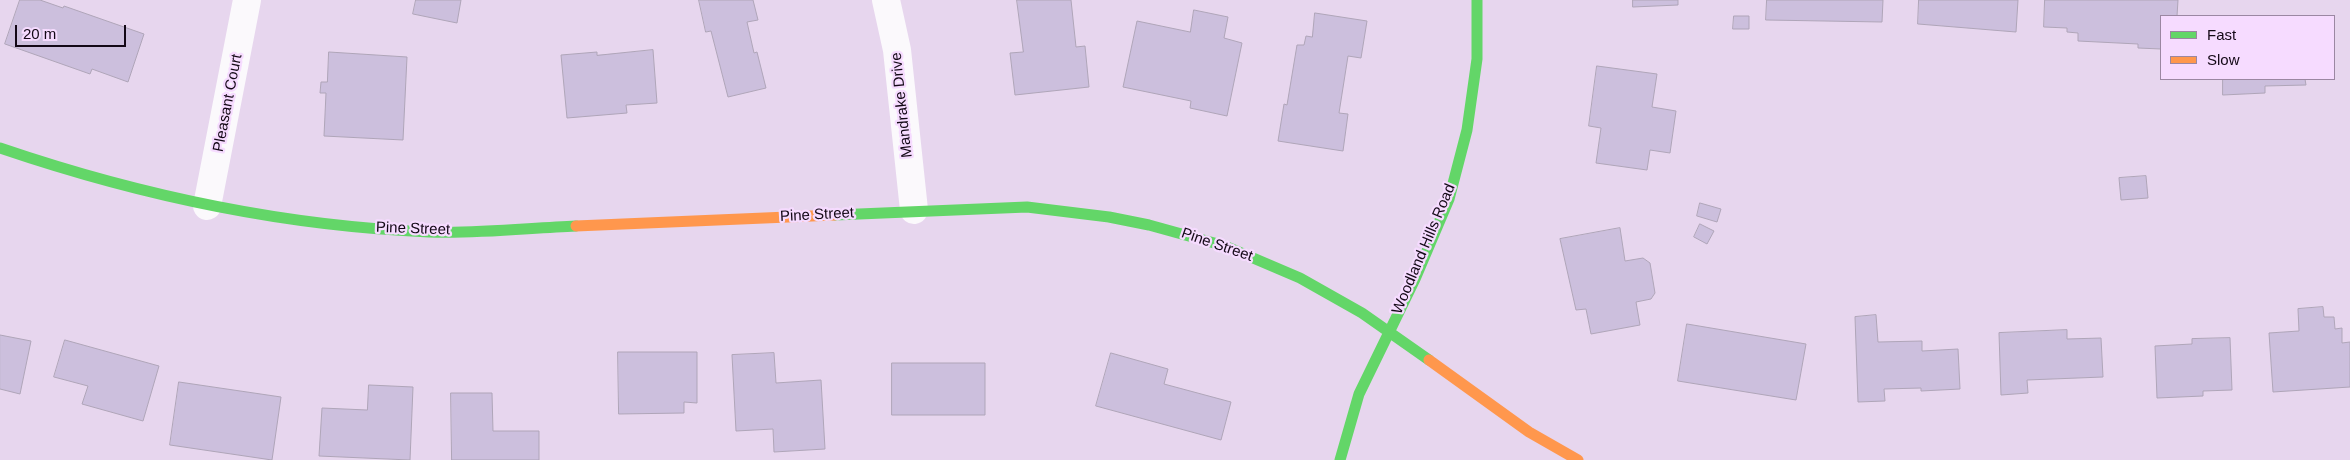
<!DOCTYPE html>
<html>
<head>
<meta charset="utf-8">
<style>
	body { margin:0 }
	#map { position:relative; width:2350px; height:460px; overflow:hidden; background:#e7d6ee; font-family:Arial,sans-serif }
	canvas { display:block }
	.legend { position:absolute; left:2160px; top:15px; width:175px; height:65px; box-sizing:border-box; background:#f6dbff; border:1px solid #9b87a2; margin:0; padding:6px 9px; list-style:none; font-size:15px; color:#130816 }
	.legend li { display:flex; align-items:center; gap:10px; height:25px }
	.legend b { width:25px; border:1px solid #9b87a2 }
	.scale { position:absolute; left:15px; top:25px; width:111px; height:22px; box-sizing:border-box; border:2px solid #130816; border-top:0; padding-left:6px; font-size:15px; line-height:18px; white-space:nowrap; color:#130816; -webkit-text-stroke:4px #f6dbff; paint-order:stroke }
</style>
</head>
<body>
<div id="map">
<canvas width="2350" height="460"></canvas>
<ul class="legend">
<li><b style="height:6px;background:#63d668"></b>Fast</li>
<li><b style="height:6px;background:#ff974d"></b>Slow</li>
</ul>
<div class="scale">20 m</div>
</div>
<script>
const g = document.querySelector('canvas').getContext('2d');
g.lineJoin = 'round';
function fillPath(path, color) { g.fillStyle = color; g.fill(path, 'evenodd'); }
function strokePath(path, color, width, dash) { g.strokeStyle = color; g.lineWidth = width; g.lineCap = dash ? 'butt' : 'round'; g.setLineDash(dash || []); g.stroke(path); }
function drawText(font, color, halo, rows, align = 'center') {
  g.font = font + ' Arial,sans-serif'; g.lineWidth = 4.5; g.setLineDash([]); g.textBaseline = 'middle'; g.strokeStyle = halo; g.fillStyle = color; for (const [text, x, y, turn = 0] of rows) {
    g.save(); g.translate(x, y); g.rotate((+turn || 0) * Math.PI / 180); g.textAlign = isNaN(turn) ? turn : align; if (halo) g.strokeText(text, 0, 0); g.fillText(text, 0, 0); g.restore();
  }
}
const building = new Path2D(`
	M20,0H40L63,8L64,6L144,34L128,82L92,69L90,74L5,44Z
	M416,0H461L457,23L413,14Z
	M699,0H753L758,20L747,22L754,53L757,52L766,88L728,97L711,31L706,32Z
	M1017,0H1071L1076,47L1085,46L1089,87L1015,95L1010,53L1023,52Z
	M1633,0H1678V5L1633,7Z
	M1767,0H1883L1882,22L1766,20Z
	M1919,0H2018L2016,32L1918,24Z
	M2045,0H2178L2177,16H2161V49L2138,48V44L2078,41V33L2067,32V28L2044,27Z
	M1194,10L1228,17L1224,38L1242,43L1227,116L1190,108L1191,101L1123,87L1137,21L1190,32Z
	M1315,13L1367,21L1361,58L1348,56L1339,113L1348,114L1343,151L1278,141L1284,104L1287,105L1297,45H1304L1306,36L1312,37Z
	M1734,16H1749V29H1733Z
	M653,50L657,103L626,105L627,113L567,118L561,55L597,52V55Z
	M329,52L407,57L403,140L324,136L326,93H320L321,82H327Z
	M1597,66L1657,74L1652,107L1676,111L1670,153L1650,150L1647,170L1596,163L1601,128L1589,126Z
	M2223,79H2305L2306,85L2265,86V93L2223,95Z
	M2146,176L2148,198L2121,200L2119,178Z
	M1700,203L1721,209L1717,222L1697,216Z
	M1700,224L1714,231L1707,244L1694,237Z
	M1620,228L1625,261L1643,258L1650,263L1655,293L1651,299L1636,302L1640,325L1591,334L1586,309L1576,310L1560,239Z
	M2323,307L2324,317H2334L2335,329L2342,328V343L2350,342V387L2273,392L2269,333L2299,331L2298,309Z
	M1876,315L1878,342L1922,341V351L1958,349L1960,389L1921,391V388L1884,389L1885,401L1858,402L1855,317Z
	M1687,324L1806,344L1796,400L1678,381Z
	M2067,330V339L2101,338L2103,377L2027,380L2028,393L2001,395L1999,333Z
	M0,335L31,341L20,394L0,389Z
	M2230,338L2232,390L2203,391V396L2157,398L2155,346L2192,344V339Z
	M65,340L159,366L143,421L82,404L88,386L54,377Z
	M618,352H697V403L684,402V413L619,414Z
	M774,353L776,383L821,380L825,449L774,452L773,429L736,431L732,355Z
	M1111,353L1168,369L1164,384L1231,402L1221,440L1096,406Z
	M892,363H985V415H892Z
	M179,382L281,397L272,460L170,445Z
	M369,385L413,387L410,460L319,456L322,408L367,410Z
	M451,393H492L493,431H539V460H452Z`);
const street = new Path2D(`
	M886,0L897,50L914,210
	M207,206L247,0`);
const fast = new Path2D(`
	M0,148C138,195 283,226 429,232C477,234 528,228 576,226
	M835,215L1027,207L1109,217L1149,225L1225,246L1300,278L1362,313L1429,360
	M1340,460L1359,394L1415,279L1449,199L1467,130L1477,59V0`);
const slow = new Path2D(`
	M576,226L835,215
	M1429,360L1529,432L1578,460`);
const streetNames = [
	["Pleasant Court",228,103,-79],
	["Mandrake Drive",902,105,-96],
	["Pine Street",817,215,-3],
	["Pine Street",413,229,2],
	["Pine Street",1217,245,19],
	["Woodland Hills Road",1424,249,-67]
];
fillPath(building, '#ccbfdd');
strokePath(building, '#afa5b8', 1);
strokePath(street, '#fbf9fc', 28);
strokePath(fast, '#63d668', 11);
strokePath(slow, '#ff974d', 11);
drawText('15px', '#130816', '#f6dbff', streetNames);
</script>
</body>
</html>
